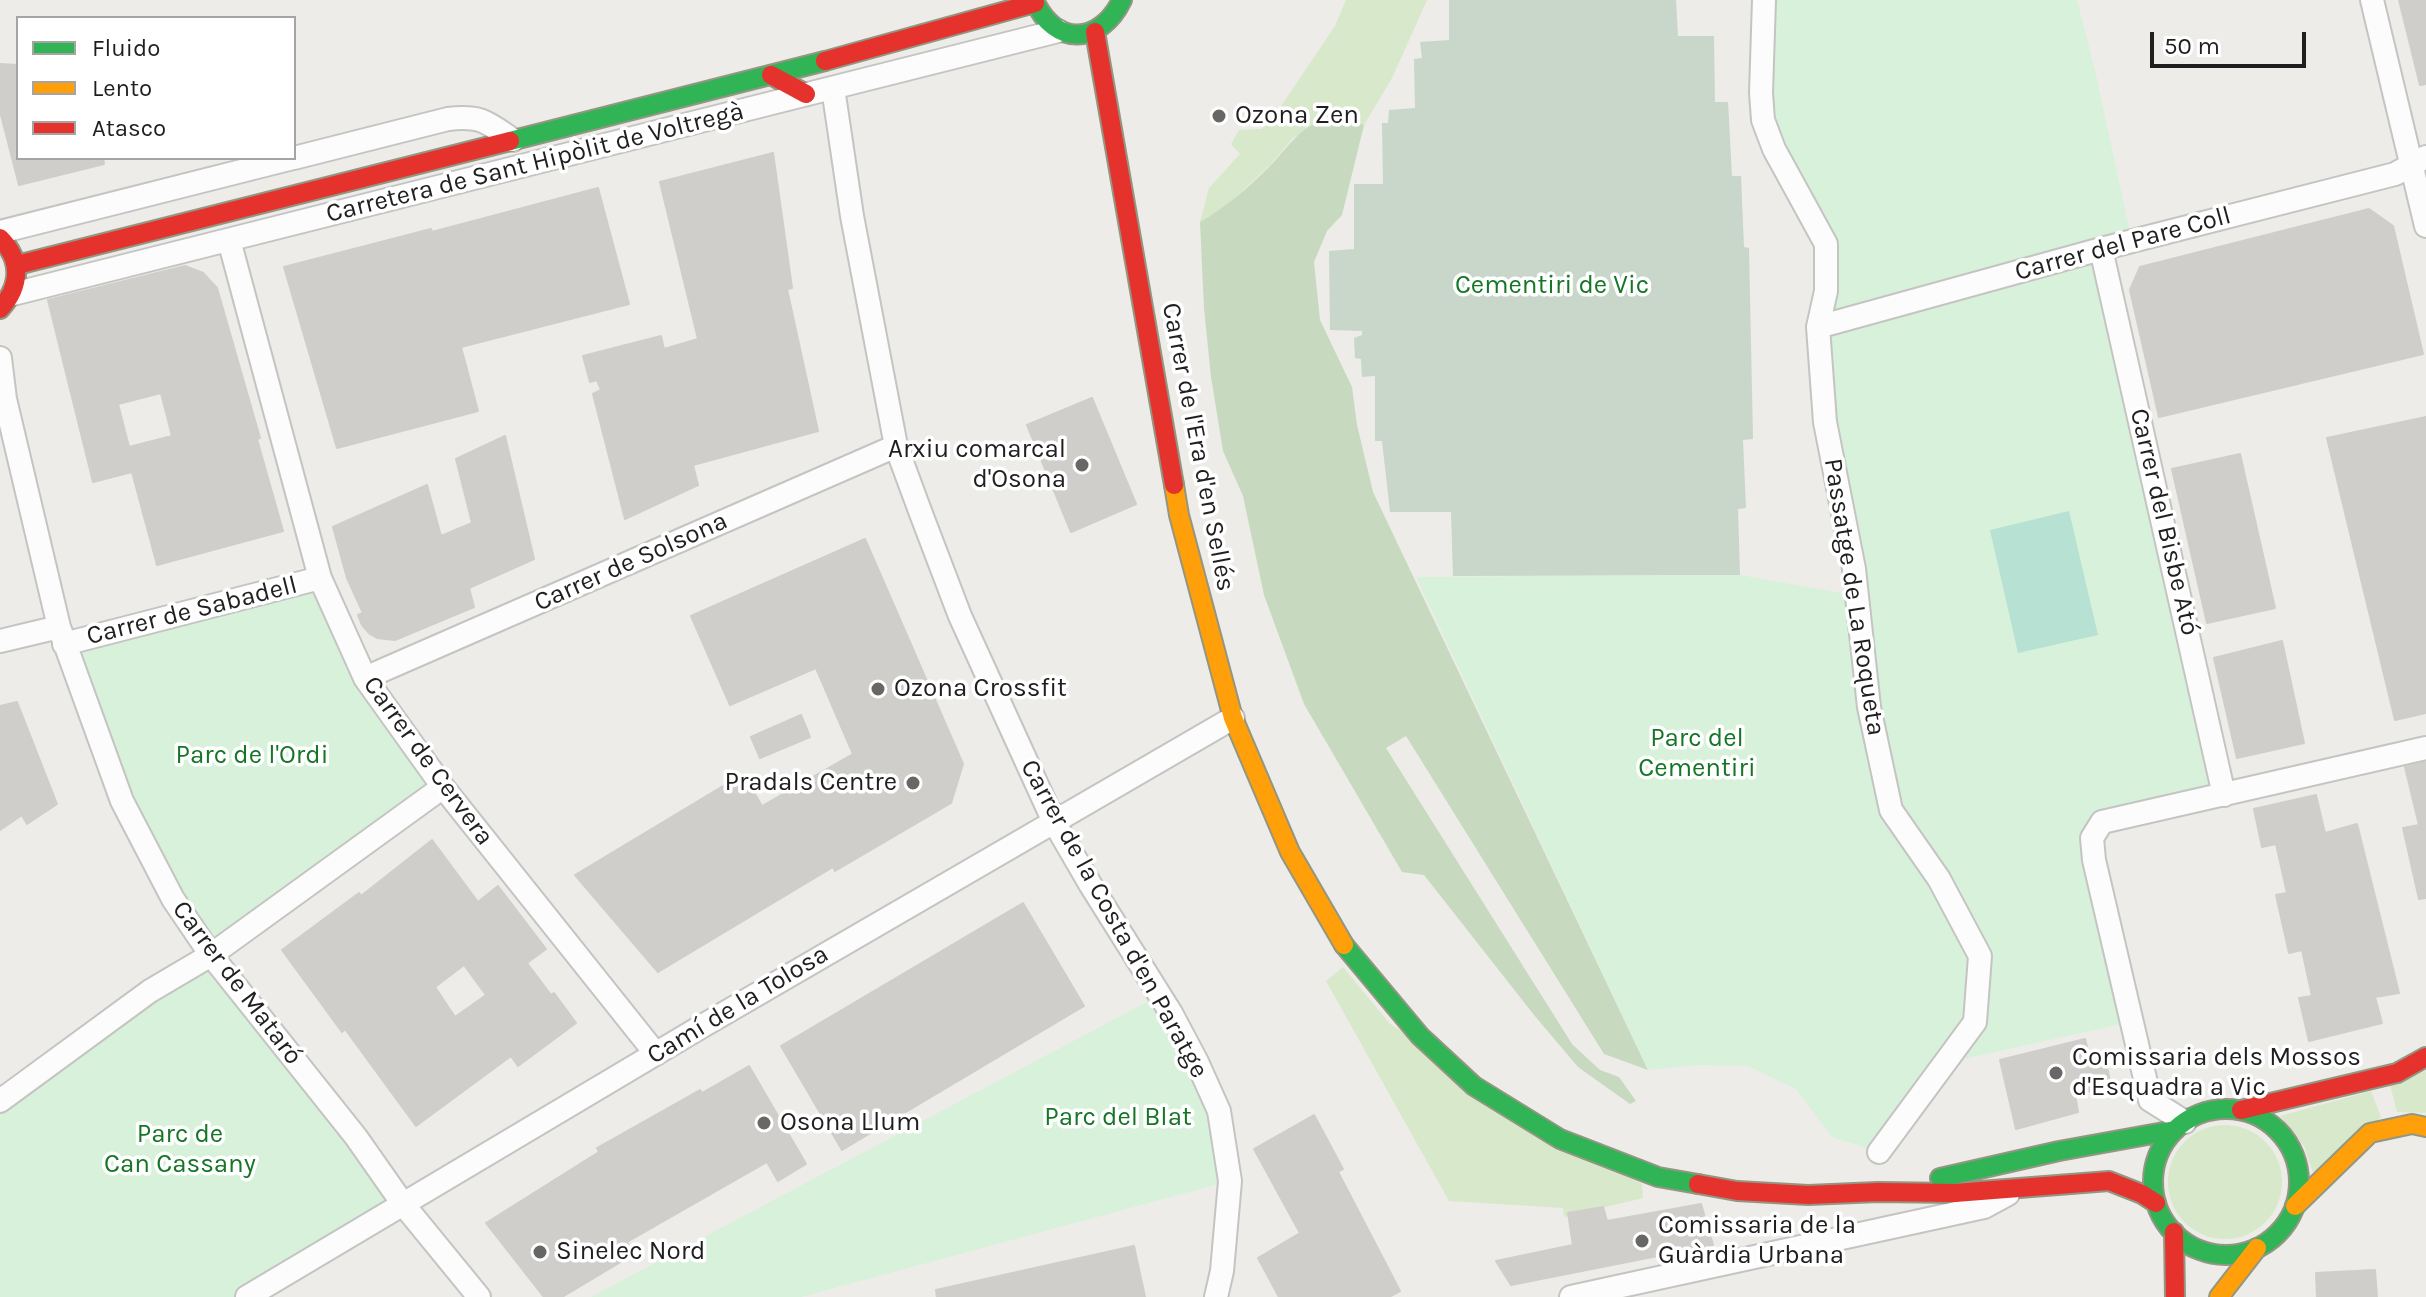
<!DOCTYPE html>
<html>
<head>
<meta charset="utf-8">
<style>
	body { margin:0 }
	#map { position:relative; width:2426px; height:1297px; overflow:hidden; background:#edece8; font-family:Karla,sans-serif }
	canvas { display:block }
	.legend { position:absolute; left:16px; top:16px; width:280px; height:144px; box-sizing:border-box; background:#fff; border:2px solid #a5a5a5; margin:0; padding:10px 14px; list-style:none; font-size:24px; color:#1f1f1f }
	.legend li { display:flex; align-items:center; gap:16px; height:40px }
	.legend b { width:40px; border:2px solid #a5a5a5 }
	.scale { position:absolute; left:2150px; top:32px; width:156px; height:36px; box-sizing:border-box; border:4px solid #1f1f1f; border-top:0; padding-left:10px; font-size:24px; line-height:28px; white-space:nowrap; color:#1f1f1f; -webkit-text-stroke:6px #fff; paint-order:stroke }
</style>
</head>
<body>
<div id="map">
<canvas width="2426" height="1297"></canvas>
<ul class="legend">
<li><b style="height:10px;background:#30b455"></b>Fluido</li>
<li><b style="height:10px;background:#ff9f0a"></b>Lento</li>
<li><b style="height:10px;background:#e5322d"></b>Atasco</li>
</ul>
<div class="scale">50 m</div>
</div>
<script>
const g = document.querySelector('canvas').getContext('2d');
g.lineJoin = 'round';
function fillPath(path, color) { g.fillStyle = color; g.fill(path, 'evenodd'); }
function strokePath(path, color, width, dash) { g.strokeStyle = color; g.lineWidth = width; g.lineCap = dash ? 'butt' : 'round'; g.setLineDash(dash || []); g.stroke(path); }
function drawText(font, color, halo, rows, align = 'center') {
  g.font = font + ' Karla,sans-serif'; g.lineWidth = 7; g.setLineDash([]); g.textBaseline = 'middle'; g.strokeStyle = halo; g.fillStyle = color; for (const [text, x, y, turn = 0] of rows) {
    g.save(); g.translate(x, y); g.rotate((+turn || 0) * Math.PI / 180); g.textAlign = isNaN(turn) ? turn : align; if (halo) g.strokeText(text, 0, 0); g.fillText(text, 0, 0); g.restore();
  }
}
const grass = new Path2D(`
	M1346,0H1427L1392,78L1364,125L1338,116L1293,138L1270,165L1225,207L1200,222L1209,188L1240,154L1231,144L1239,130L1261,129L1271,121L1335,26Z
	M1343,967L1390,1024L1642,1184L1643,1198L1564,1217L1563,1208L1449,1201L1326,981Z
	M2426,1071V1113L2397,1112L2390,1085Z
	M2371,1091L2381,1117L2313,1173L2304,1146L2280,1116Z
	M2168 1182a57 57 0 1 1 114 0a57 57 0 1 1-114 0Z`);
const forest = new Path2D(`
	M1338,116L1364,125L1342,215L1327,231L1314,262L1320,320L1352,387L1357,425L1373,492L1648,1070L1604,1054L1406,736L1386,748L1572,1044L1600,1070L1619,1077L1636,1101L1630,1104L1578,1067L1534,1015L1424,875L1402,872L1304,704L1264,595L1243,496L1223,451L1211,377L1204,308L1200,222C1226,207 1248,188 1269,167C1293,142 1301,123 1338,116Z`);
const cemetery = new Path2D(`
	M1449,0H1676L1678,36H1714L1715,102H1728L1732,176H1741L1744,247L1749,248L1753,439L1743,440L1746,508L1738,509L1740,575L1453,576L1451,512H1390L1382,441H1375V376L1362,377L1361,359L1355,358L1354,338L1362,335V331L1330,330L1329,251L1354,249V184H1383L1382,123H1388L1389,110L1415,108L1414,59L1422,58L1420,42L1449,40Z`);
const park = new Path2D(`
	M1764,0H2077L2096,75L2132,242L2102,249L2224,795L2102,822L2092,838L2131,1022L1945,1063L1879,1152L1832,1137L1796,1089L1748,1066L1700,1065L1648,1070L1416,577L1740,575L1858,596L1825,422L1826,244L1774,149Z
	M320,578L443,787L211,955L403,1204L247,1297H0V1101L210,955L173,899L64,644Z
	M1160,995L1212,1104L1230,1181L801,1297H591Z`);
const pitch = new Path2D(`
	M2069,511L2098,635L2018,653L1990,530Z`);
const building = new Path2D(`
	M2399,0H2426V84L2420,85Z
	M0,64L18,65V158H15H103L104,164L19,185L0,111Z
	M773,153L792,288L787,289L818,431L693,465L698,485L625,519L593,394L601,390L597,380L590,382L583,356L661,336L664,349L698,339L660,182Z
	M598,188L629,304L461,347L478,411L337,448L284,267L431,229L432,232Z
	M2369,209L2393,226L2423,354L2159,417L2130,290L2140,267Z
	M185,266L203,273L217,288L260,438L257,439L283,531L157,565L132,472L93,482L48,300ZM161,393L172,436L129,447L118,404Z
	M1092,398L1136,504L1071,532L1027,425Z
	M2426,417V713L2395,720L2327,438Z
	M505,436L534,559L469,588L474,607L395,640L377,638L370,634L362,625L358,615L363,613L347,578L333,527L427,485L441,536L472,523L456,459Z
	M2240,454L2275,608L2207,623L2172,469Z
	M865,539L963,764L951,803L835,871L833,867L658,972L575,875L743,774L762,806L853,754L816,668L730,705L691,616Z
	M2282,641L2304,743L2237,758L2214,658Z
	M17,702L57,804L27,824L22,815L0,830V706Z
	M801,715L810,737L760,758L751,737Z
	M2426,762V898L2419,899L2403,828L2419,825L2405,767Z
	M2316,795L2325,833L2357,824L2399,993L2375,997L2382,1023L2309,1041L2299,998L2312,996L2302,950L2289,953L2276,895L2287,893L2276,844L2262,847L2254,809Z
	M432,840L478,902L498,886L546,949L527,963L551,995L554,993L576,1023L518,1066L511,1056L416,1126L345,1029L342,1032L282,950L359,893L361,896ZM464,965L486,995L455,1017L435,987Z
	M1023,903L1084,1006L842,1150L781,1046Z
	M2085,1039L2089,1054L2104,1051L2111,1087L2075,1094L2078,1112L2016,1129L2000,1060Z
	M749,1066L806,1164L778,1181L767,1162L627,1242L634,1254L562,1297H544L486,1223L599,1152L597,1148L700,1090L702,1093Z
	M1314,1115L1343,1169L1338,1172L1400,1291L1389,1297H1279L1258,1258L1300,1233L1254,1149Z
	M1701,1204L1713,1245L1511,1285L1496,1261L1573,1245L1568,1213L1603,1207L1607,1221Z
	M1134,1246L1145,1297H937L936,1290Z
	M2375,1270L2377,1297H2317L2316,1273Z`);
const street = new Path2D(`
	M1764,0L1761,93L1763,120L1774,149L1826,244V291L1818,327L1825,422L1854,569L1869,707L1891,810L1939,879L1980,956L1975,1022L1879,1152
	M2372,0L2426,226
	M833,88L852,216L896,446L920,511L960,616L1054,822L1090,884L1171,1013L1197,1062L1219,1111L1230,1181L1222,1271L1216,1297
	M294,158L448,119C481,115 487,122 513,140
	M0,232L293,158
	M229,240L320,578L365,678L443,787L656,1054
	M2101,249L2224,795
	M13,294L1058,31
	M1818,327L2101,249L2395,174L2426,157
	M0,358L5,399L59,627L122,801L173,899L211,955L356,1137L403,1204L479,1297
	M0,641L59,627
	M64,644L320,578
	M365,678L896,446
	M0,1101L150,991L211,955L443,787
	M2185,1122L2150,1100L2094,860L2092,838L2102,822L2426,748
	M247,1297L699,1028L1233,718
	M1571,1297L1984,1207L2008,1194`);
const fast = new Path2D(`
	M1034,0C1055,47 1100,45 1122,0
	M510,141L825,61
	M1344,945L1420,1036L1474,1086L1560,1139L1658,1177L1698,1184
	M2153 1182a73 73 0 1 1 146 0a73 73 0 1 1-146 0Z
	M1940,1178L2059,1151L2175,1130`);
const slow = new Path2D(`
	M1174,485L1179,515L1233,718L1290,852L1344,945
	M2295,1206L2370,1133L2412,1124L2426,1127
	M2219,1297L2257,1248`);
const jam = new Path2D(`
	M1095,32L1174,485
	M825,61L1035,3
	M771,75L806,94
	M0,238C22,260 21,286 0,309
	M17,265L510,141
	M2241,1110L2397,1073L2426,1057
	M1698,1184L1737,1191L1808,1195L1878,1192L1955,1193L2109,1181L2142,1194L2156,1203
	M2174,1232L2175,1297`);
const markers = [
	[1219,116,8,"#676765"],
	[1082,465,8,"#676765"],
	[878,689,8,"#676765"],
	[913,783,8,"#676765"],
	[2056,1073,8,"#676765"],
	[764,1123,8,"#676765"],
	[1642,1241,8,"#676765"],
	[540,1252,8,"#676765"]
];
const poiNames = [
	["Ozona Zen",1235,116],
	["Arxiu comarcal",1066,450,"right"],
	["d'Osona",1066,480,"right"],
	["Ozona Crossfit",894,689],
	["Pradals Centre",897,783,"right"],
	["Comissaria dels Mossos",2072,1058],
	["d'Esquadra a Vic",2072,1088],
	["Osona Llum",780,1123],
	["Comissaria de la",1658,1226],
	["Guàrdia Urbana",1658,1256],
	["Sinelec Nord",556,1252]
];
const streetNames = [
	["Carretera de Sant Hipòlit de Voltregà",535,163,-14],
	["Carrer del Pare Coll",2123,244,-15],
	["Carrer de l'Era d'en Sellés",1198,447,79],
	["Carrer del Bisbe Ató",2164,522,77],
	["Carrer de Solsona",631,562,-24],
	["Passatge de La Roqueta",1854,597,81],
	["Carrer de Sabadell",192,611,-14],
	["Carrer de Cervera",428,761,54],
	["Carrer de la Costa d'en Paratge",1114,919,61],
	["Carrer de Mataró",237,983,53],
	["Camí de la Tolosa",738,1005,-31]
];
const parkNames = [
	["Cementiri de Vic",1552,286],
	["Parc del",1697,739],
	["Cementiri",1697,769],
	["Parc de l'Ordi",252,756],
	["Parc del Blat",1118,1118],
	["Parc de",180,1135],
	["Can Cassany",180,1165]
];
fillPath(grass, '#d8e8ca');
fillPath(forest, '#c7dabf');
fillPath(cemetery, '#c8d7c9');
fillPath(park, '#d8f1da');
fillPath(pitch, '#b7e1d3');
fillPath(building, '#d0cecb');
strokePath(building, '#d0ceca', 2);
strokePath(street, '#c4c4c2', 26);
strokePath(fast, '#939682', 22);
strokePath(slow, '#939682', 22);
strokePath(jam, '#939682', 22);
strokePath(street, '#fcfcfc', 22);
strokePath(fast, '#30b455', 18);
strokePath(slow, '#ff9f0a', 18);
strokePath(jam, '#e5322d', 18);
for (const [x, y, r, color] of markers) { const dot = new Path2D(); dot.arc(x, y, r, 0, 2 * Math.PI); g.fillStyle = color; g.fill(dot); strokePath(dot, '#fff', 3); }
drawText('26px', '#1f1f1f', '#fff', poiNames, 'left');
drawText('26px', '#1f1f1f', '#fff', streetNames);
drawText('26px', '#157625', '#fff', parkNames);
</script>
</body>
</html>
